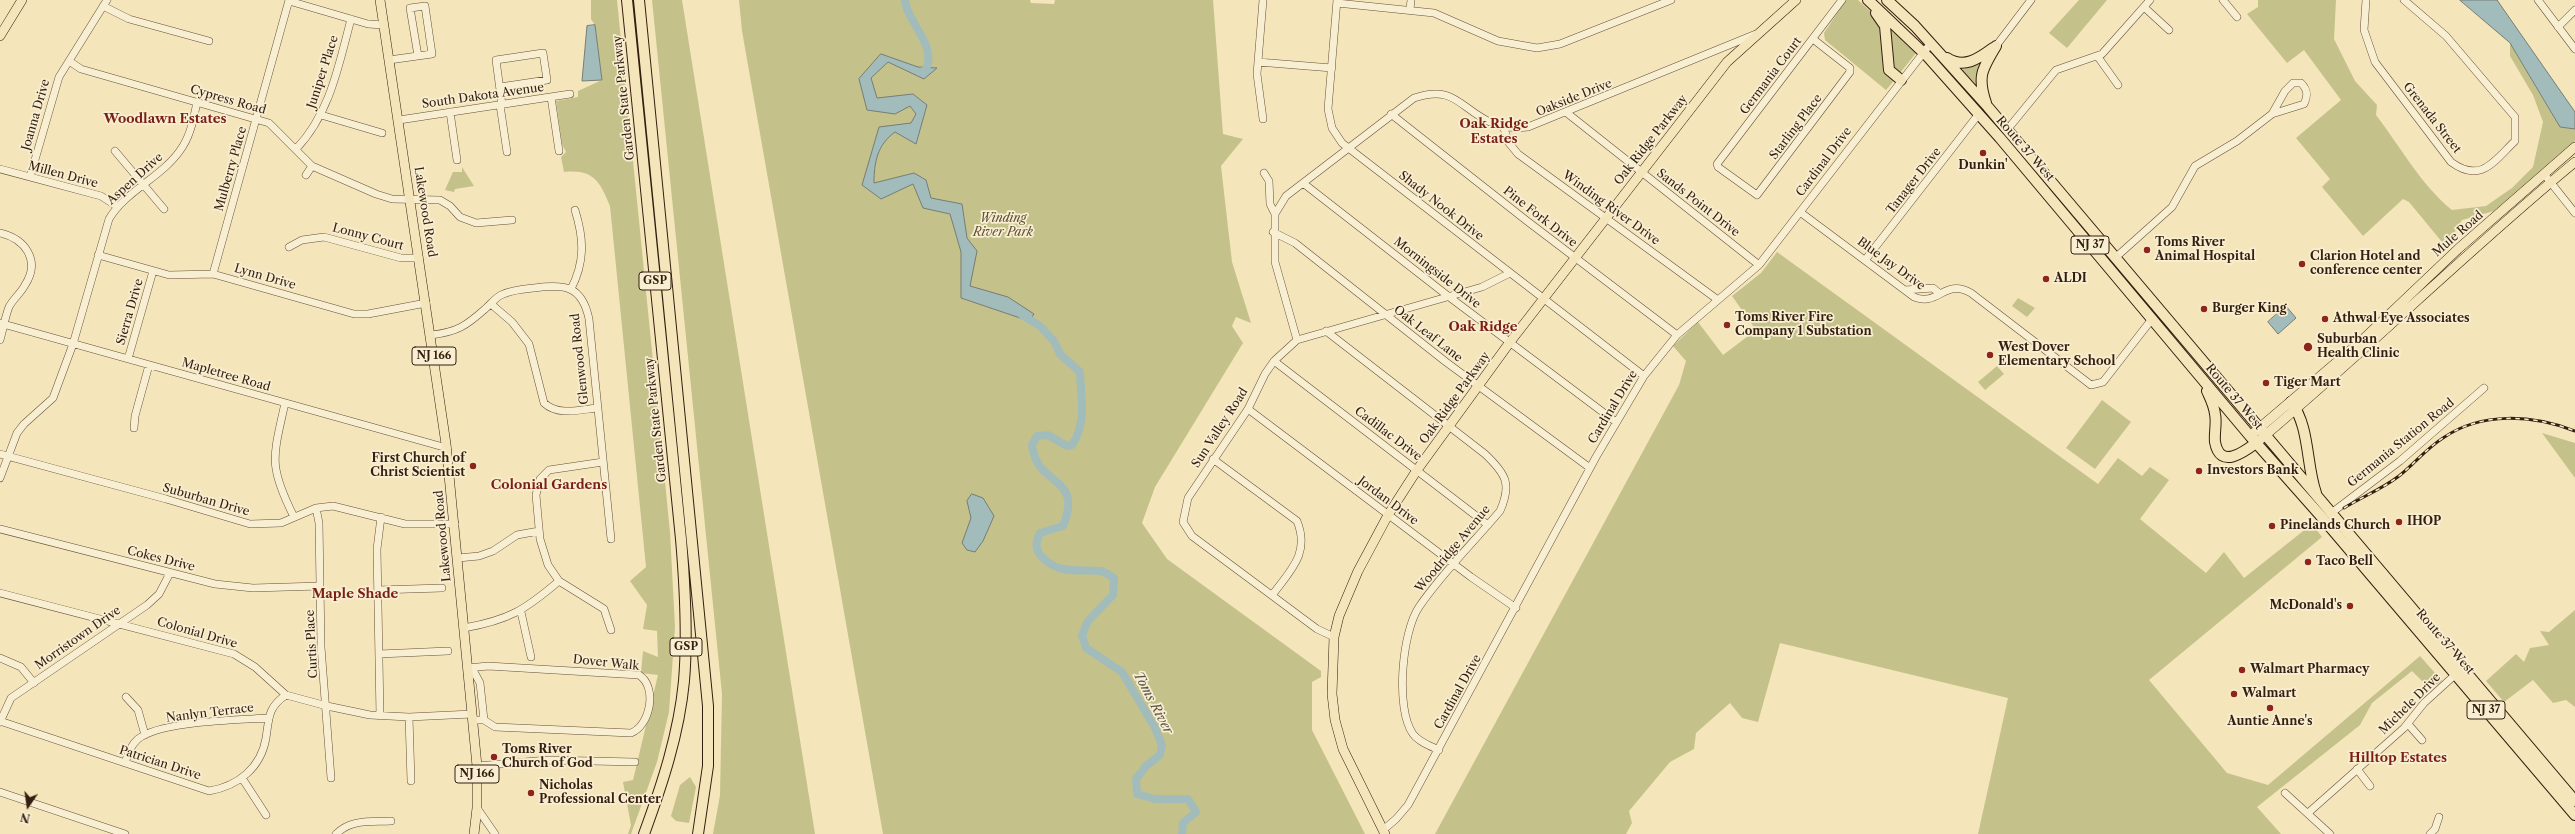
<!DOCTYPE html>
<html>
<head>
<meta charset="utf-8">
<style>
	body { margin:0 }
	#map { position:relative; width:2575px; height:834px; overflow:hidden; background:#f5e5ba; font-family:"Libre Caslon Text",serif }
	canvas { display:block }
	.north { position:absolute; left:8px; top:786px; width:40px; height:40px; -webkit-text-stroke:3px #f8eed2; paint-order:stroke; rotate:193deg; font-size:11px; font-weight:700; line-height:16px; text-align:center; color:#341e0f }
	.north::after { content:''; display:block; margin:auto; width:14px; height:18px; background:#341e0f; clip-path:polygon(50% 0,100% 100%,50% 72%,0 100%) }
</style>
</head>
<body>
<div id="map">
<canvas width="2575" height="834"></canvas>
<div class="north">N</div>
</div>
<script>
const g = document.querySelector('canvas').getContext('2d');
g.lineJoin = 'round';
function fillPath(path, color) { g.fillStyle = color; g.fill(path, 'evenodd'); }
function strokePath(path, color, width, dash) { g.strokeStyle = color; g.lineWidth = width; g.lineCap = dash ? 'butt' : 'round'; g.setLineDash(dash || []); g.stroke(path); }
function drawText(font, color, halo, rows, align = 'center') {
  g.font = font + ' "Libre Caslon Text",serif'; g.lineWidth = 3.5; g.setLineDash([]); g.textBaseline = 'middle'; g.strokeStyle = halo; g.fillStyle = color; for (const [text, x, y, turn = 0] of rows) {
    g.save(); g.translate(x, y); g.rotate((+turn || 0) * Math.PI / 180); g.textAlign = isNaN(turn) ? turn : align; if (halo) g.strokeText(text, 0, 0); g.fillText(text, 0, 0); g.restore();
  }
}
const green = new Path2D(`
	M591,0H617L670,532L675,627L669,712L657,762L631,834H628L631,825L623,782L633,780L658,675L641,673L643,651L658,657L657,631L643,629L647,605L630,581L646,567L610,206C600,182 594,169 564,172L561,157L566,152L562,144L556,101L578,97V91L602,80L595,25L591,19Z
	M652,0H682L815,834H713L720,795L722,694Z
	M739,0H1030L1031,3L1054,4L1055,0H1213L1223,134L1243,139L1221,166L1232,262L1251,323L1236,317L1232,326L1243,343L1155,487L1142,523L1167,559L1321,671V677L1312,682V730L1365,834H883L742,31Z
	M1846,0H1858L1879,19L1894,79L1888,91L1892,83L1886,90L1825,40L1824,33Z
	M2079,0H2107L2067,48L2049,33Z
	M2258,0H2336L2334,39L2355,81L2377,105L2376,115C2400,146 2421,185 2452,210L2486,206L2512,188L2533,167L2543,122L2533,95L2510,56V43L2560,127L2575,129V141L2494,211L2462,220L2454,233L2442,242L2409,202L2403,199L2363,236L2322,187L2330,179L2296,138L2341,100L2304,50L2287,63L2247,14L2258,7Z
	M1889,28L1916,53L1900,73L1894,72Z
	M1983,59L1977,85L1962,70Z
	M462,167L474,186L455,189L454,192L445,190L453,172H462Z
	M1777,252L2098,484L2118,458L2142,476L2150,467L2169,480L2140,519L2206,573L2224,552L2244,578L2312,524L2322,537L2149,680L2227,773L2268,785L2420,656L2442,681L2430,689L2412,671L2372,703L2360,725L2257,807L2281,834H1978L2008,698L1780,643L1758,722L1742,718L1730,703L1696,733L1694,749L1670,762L1629,811L1632,823L1626,834H1435L1679,385L1686,361L1673,346L1698,322L1723,355L1756,330L1732,296L1761,273Z
	M2018,298L2035,308L2027,317L2012,306Z
	M1997,366L2004,374L1985,390L1978,382Z
	M2102,400L2131,422L2095,469L2066,448Z
	M2542,433L2575,443V478Z
	M2575,610V707L2566,700L2553,703L2533,680L2504,702L2486,681L2516,654L2524,662L2530,648L2549,645L2540,631L2549,632Z
	M690,777L696,787L689,823L676,821L671,816L680,785Z`);
const water = new Path2D(`
	M2460,0H2497L2575,112V129L2560,127L2510,43Z
	M595,25L602,80L582,81L587,26Z
	M881,54L918,67L937,68L924,79L888,62L871,78L877,98L913,94L927,105L916,144L895,132C877,145 874,163 874,183L914,173L926,180L931,198L962,204L967,238L977,251L970,286L1008,297L1034,314L1029,321L961,298V252L950,214L923,208L913,184L881,199L862,185L879,127L911,123L916,114L910,106L895,114L867,110L859,79Z
	M2286,306L2296,318L2278,334L2268,322Z
	M972,494L983,498L994,516L983,541L975,552L967,550L962,543L971,518L967,501Z`);
const river = new Path2D(`
	M905,0C906,21 939,47 925,71L920,72
	M1022,315L1040,326L1054,341L1060,354L1080,372C1081,398 1087,422 1072,445L1067,446L1048,435L1037,436L1032,445C1037,488 1084,475 1063,526L1040,533C1035,543 1035,550 1043,558C1060,575 1079,569 1101,571C1106,572 1110,576 1114,578L1113,595L1088,621L1082,635L1086,648L1122,672L1155,728L1162,745L1160,755L1146,766L1136,779L1137,794L1155,799H1188L1196,812L1183,823L1182,834`);
const minor = new Path2D(`
	M1337,0L1328,109L1332,128L1342,143L1644,376
	M2223,0L2237,17
	M2366,0L2364,30L2375,62L2451,162C2481,184 2494,161 2515,141V117L2446,36L2404,0
	M2538,0L2575,49
	M289,1L368,24L384,25
	M1337,3L1434,13L1498,41L1537,48L1560,44L1671,0
	M103,6L129,19L209,41
	M2144,7L2169,30
	M1410,9L1411,0
	M2558,27L2575,10
	M1813,39L1850,68V72L1757,195L1718,167L1717,164L1842,0
	M1996,46L2031,0
	M2098,57L2118,85
	M389,60L432,54L425,6L410,8L418,56
	M69,61L81,69L269,123L312,166L376,194L392,199L440,200L450,206L460,217L476,223L512,220
	M1258,62L1332,68
	M2293,83H2301C2308,90 2308,96 2304,104L2272,114L2285,91Z
	M500,87L547,80L543,53L496,60L502,105
	M551,97L559,151
	M500,105L507,152
	M450,112L457,160
	M1567,113L1759,265
	M1391,114L1527,221L1677,335
	M321,115L382,133
	M1263,119L1257,74L1263,0
	M399,120L570,94
	M1503,126L1509,143L1518,154L1718,300
	M2007,130L2056,70L2102,54L2150,0
	M296,149C330,114 339,64 351,19
	M115,151L164,209
	M0,169L101,196L118,207
	M1264,173L1269,181L1270,204L1275,214V262L1297,340
	M2544,174L2575,213
	M306,175L312,166
	M30,177L59,77L107,0
	M1303,183L1448,296L1616,422
	M1800,212L1914,297C1939,307 1944,278 1971,293L2091,385L2103,382L2152,319
	M1275,214L1286,196L1414,98C1455,84 1460,109 1492,123C1503,128 1517,128 1528,127L1756,34
	M1273,232L1295,243L1446,362L1590,468
	M0,233C25,239 41,260 25,285C21,293 13,299 9,307C5,317 3,330 0,340
	M289,247L302,240L324,237L401,258H419
	M98,255L169,275L213,274L354,314H368L426,303
	M2115,258L2172,207L2195,166L2237,141L2272,114
	M1866,259L1978,115
	M213,274L289,0
	M571,289C585,262 584,239 575,210
	M1905,290L1933,288L1940,294
	M491,304L512,322L529,344L544,403C558,416 579,410 596,408
	M0,323L447,448
	M1326,331L1485,454C1506,474 1512,484 1500,511C1473,543 1442,573 1419,607C1402,632 1395,709 1413,734C1419,742 1430,746 1439,750
	M431,335C457,332 466,326 485,309C490,305 495,298 501,295C511,290 523,289 534,288C564,284 582,285 589,319L611,539
	M128,359L153,271
	M1274,361L1488,525
	M285,403C273,458 268,465 294,517
	M1248,409L1471,577L1516,608
	M134,428L135,416L149,365
	M0,454L166,499L250,524L281,523L316,508L333,506L405,524H455
	M1213,459L1297,521C1310,553 1291,570 1273,594
	M603,462L549,470L540,479L536,495L540,539L548,565L559,581L604,609L611,630
	M0,478L17,433L24,424L53,398L73,344L109,219C127,189 165,176 183,146C191,133 194,117 197,102
	M316,508L319,523L321,647L331,778
	M2330,514L2400,461L2484,388
	M0,529L215,584L253,588L320,586
	M458,558L479,556L493,551L517,535L539,531
	M378,590L442,588
	M0,593L234,654L255,667L286,695L327,706L370,715L409,717L472,714
	M521,612L531,657
	M464,628C509,620 525,610 559,581
	M1334,637L1317,629L1192,536L1183,522L1188,498L1248,409L1265,374L1274,361L1297,340L1482,287L1510,273
	M379,654L448,651
	M0,658L21,667L34,683
	M468,668L488,666L639,675C658,687 650,726 631,733L495,727L484,720H473
	M472,668L480,683L484,720
	M126,697L138,710L145,735
	M380,716L377,549L381,517
	M409,717L411,781
	M0,721L209,791C238,786 261,768 266,738C269,718 268,707 286,695
	M0,722L11,698L147,605L159,594L170,573
	M2408,724L2422,740
	M125,763C128,754 130,746 138,739C160,721 238,720 268,718
	M477,766L548,760L635,762
	M2357,769L2370,786
	M242,778L266,815
	M0,792L125,834
	M2285,793L2330,834
	M477,808L495,834
	M2308,813L2404,728L2424,703L2456,674
	M1383,830L1396,819L1408,805L1596,457L1644,376L1677,335L1759,265L1931,43
	M336,834C351,819 370,822 391,821
	M2430,834L2435,829L2439,817`);
const major = new Path2D(`
	M380,0L446,444L477,766V808L474,834
	M0,36L22,0
	M2250,436L2358,344L2458,249L2575,147
	M2256,443C2365,352 2466,252 2575,162
	M1385,834L1343,749L1335,720L1332,694L1334,637L1339,616L1358,571L1388,515L1417,470L1510,342L1727,62L1796,0`);
const highway = new Path2D(`
	M627,0L681,539C685,586 688,634 684,681C679,734 662,785 644,834
	M639,0L708,706V766L698,834
	M1868,0L1928,57L2000,138L2250,436L2319,514L2575,815
	M1887,0L1915,26L1988,107L2575,801
	M1876,13L1885,26L1889,70L1901,80
	M1947,58C1964,69 1978,59 1993,48
	M1986,103C1977,77 1982,69 1996,46
	M2207,391C2210,398 2214,405 2215,414C2217,423 2214,433 2215,442C2220,470 2244,452 2256,443
	M2291,402C2310,426 2306,465 2316,493`);
const rail = new Path2D(`
	M2344,508C2362,497 2382,489 2399,476C2414,464 2427,448 2443,438C2482,411 2533,415 2575,431`);
const markers = [
	[1983,153,4,"#8f2418"],
	[2147,250,4,"#8f2418"],
	[2302,264,4,"#8f2418"],
	[2046,279,4,"#8f2418"],
	[2204,309,4,"#8f2418"],
	[2325,319,4,"#8f2418"],
	[1727,325,4,"#8f2418"],
	[2308,347,5,"#8f2418"],
	[1990,355,4,"#8f2418"],
	[2266,383,4,"#8f2418"],
	[473,466,4,"#8f2418"],
	[2199,471,4,"#8f2418"],
	[2399,522,4,"#8f2418"],
	[2272,526,4,"#8f2418"],
	[2308,562,4,"#8f2418"],
	[2350,606,4,"#8f2418"],
	[2242,670,4,"#8f2418"],
	[2234,694,4,"#8f2418"],
	[2270,708,4,"#8f2418"],
	[494,757,4,"#8f2418"],
	[531,793,4,"#8f2418"]
];
const shields = [
	[2090,245,38],
	[655,281,32],
	[434,356,44],
	[686,647,32],
	[2486,710,38],
	[477,774,44]
];
const shieldNames = [
	["NJ 37",2090,245],
	["GSP",655,281],
	["NJ 166",434,356],
	["GSP",686,647],
	["NJ 37",2486,710],
	["NJ 166",477,774]
];
const streetNames = [
	["Juniper Place",323,72,-72],
	["Germania Court",1771,76,-53],
	["South Dakota Avenue",483,96,-8],
	["Garden State Parkway",624,98,-96],
	["Oakside Drive",1574,98,-22],
	["Cypress Road",228,100,16],
	["Joanna Drive",36,115,-74],
	["Grenada Street",2432,118,52],
	["Starling Place",1796,127,-53],
	["Oak Ridge Parkway",1651,140,-52],
	["Route 37 West",2025,149,49],
	["Cardinal Drive",1824,162,-53],
	["Mulberry Place",231,169,-74],
	["Millen Drive",63,175,15],
	["Aspen Drive",135,179,-42],
	["Tanager Drive",1914,181,-52],
	["Sands Point Drive",1698,203,38],
	["Shady Nook Drive",1441,206,38],
	["Winding River Drive",1611,208,36],
	["Lakewood Road",425,212,81],
	["Pine Fork Drive",1540,217,38],
	["Mule Road",2458,234,-41],
	["Lonny Court",368,237,15],
	["Blue Jay Drive",1891,264,36],
	["Morningside Drive",1437,273,38],
	["Lynn Drive",265,277,16],
	["Sierra Drive",130,312,-74],
	["Oak Leaf Lane",1428,334,38],
	["Glenwood Road",580,359,-96],
	["Mapletree Road",226,375,16],
	["Route 37 West",2234,397,50],
	["Oak Ridge Parkway",1455,398,-54],
	["Cardinal Drive",1613,407,-59],
	["Garden State Parkway",656,420,-96],
	["Sun Valley Road",1220,428,-57],
	["Cadillac Drive",1388,434,37],
	["Germania Station Road",2401,443,-39],
	["Suburban Drive",206,500,16],
	["Jordan Drive",1388,501,37],
	["Lakewood Road",443,536,-95],
	["Woodridge Avenue",1453,549,-50],
	["Cokes Drive",161,559,14],
	["Colonial Drive",197,633,16],
	["Morristown Drive",78,638,-35],
	["Route 37 West",2445,642,49],
	["Curtis Place",312,644,-93],
	["Dover Walk",606,663,6],
	["Cardinal Drive",1458,692,-61],
	["Michele Drive",2410,704,-45],
	["Nanlyn Terrace",210,713,-7],
	["Patrician Drive",160,763,18]
];
const poiNames = [
	["Dunkin'",1983,166,"center"],
	["Toms River",2155,243],
	["Animal Hospital",2155,257],
	["Clarion Hotel and",2310,257],
	["conference center",2310,271],
	["ALDI",2054,279],
	["Burger King",2212,309],
	["Toms River Fire",1735,318],
	["Company 1 Substation",1735,332],
	["Athwal Eye Associates",2333,319],
	["Suburban",2317,340],
	["Health Clinic",2317,354],
	["West Dover",1998,348],
	["Elementary School",1998,362],
	["Tiger Mart",2274,383],
	["First Church of",465,459,"right"],
	["Christ Scientist",465,473,"right"],
	["Investors Bank",2207,471],
	["IHOP",2407,522],
	["Pinelands Church",2280,526],
	["Taco Bell",2316,562],
	["McDonald's",2342,606,"right"],
	["Walmart Pharmacy",2250,670],
	["Walmart",2242,694],
	["Auntie Anne's",2270,722,"center"],
	["Toms River",502,750],
	["Church of God",502,764],
	["Nicholas",539,786],
	["Professional Center",539,800]
];
const parkNames = [
	["Winding",1003,219],
	["River Park",1003,233]
];
const neighbourhoodNames = [
	["Woodlawn Estates",165,119],
	["Oak Ridge",1494,124],
	["Estates",1494,139],
	["Oak Ridge",1483,327],
	["Colonial Gardens",549,485],
	["Maple Shade",355,594],
	["Hilltop Estates",2398,758]
];
const waterNames = [
	["Toms River",1153,703,62]
];
fillPath(green, '#c4c28a');
fillPath(water, '#a2bcbb');
strokePath(water, '#767d76', 1);
strokePath(river, '#a2bcbb', 8);
strokePath(minor, '#64503a', 8);
strokePath(major, '#341e0f', 10);
strokePath(highway, '#341e0f', 12);
strokePath(minor, '#f8eed2', 7);
strokePath(major, '#f5e5ba', 9);
strokePath(highway, '#f5e5ba', 10);
strokePath(rail, '#341e0f', 3);
strokePath(rail, '#f8eed2', 1.5, [4.5]);
for (const [x, y, r, color] of markers) { const dot = new Path2D(); dot.arc(x, y, r, 0, 2 * Math.PI); g.fillStyle = color; g.fill(dot); strokePath(dot, '#f8eed2', 1.5); }
for (const [x, y, w] of shields) { const box = new Path2D(); box.roundRect(x - w / 2, y - 9, w, 18, 3); g.fillStyle = '#f8eed2'; g.fill(box); strokePath(box, '#341e0f', 1); }
drawText('bold 11px', '#341e0f', null, shieldNames);
drawText('12px', '#341e0f', '#f8eed2', streetNames);
drawText('bold 12px', '#341e0f', '#f8eed2', poiNames, 'left');
drawText('italic 12px', '#5f4f34', '#f8eed2', parkNames);
drawText('bold 13px', '#7a1f14', '#f8eed2', neighbourhoodNames);
drawText('italic 13px', '#554d43', '#f8eed2', waterNames);
</script>
</body>
</html>
